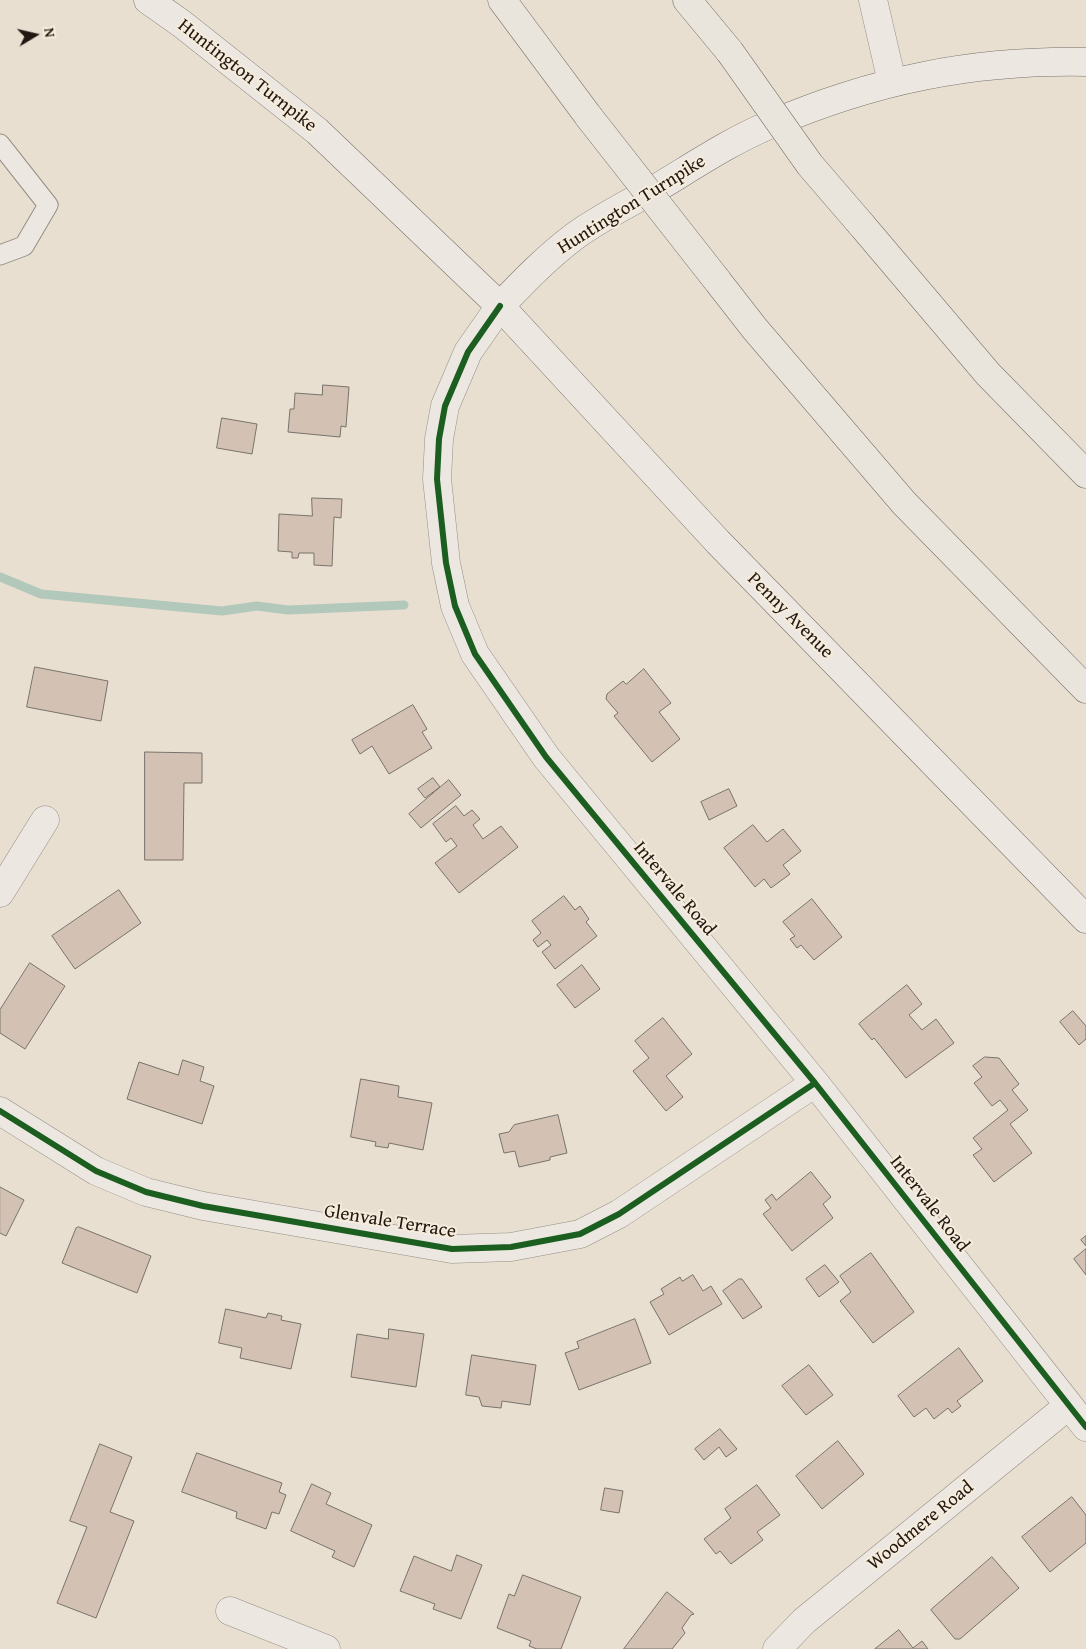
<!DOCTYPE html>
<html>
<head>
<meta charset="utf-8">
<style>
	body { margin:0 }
	#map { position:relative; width:1086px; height:1649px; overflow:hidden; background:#e8dfd1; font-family:"Gentium Book Plus",serif }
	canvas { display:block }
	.north { position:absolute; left:10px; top:10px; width:50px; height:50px; -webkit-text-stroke:4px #f6ecdb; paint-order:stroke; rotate:81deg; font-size:14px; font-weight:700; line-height:20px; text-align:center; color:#231712 }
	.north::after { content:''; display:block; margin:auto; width:18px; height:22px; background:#231712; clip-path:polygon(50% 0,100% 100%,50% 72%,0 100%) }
</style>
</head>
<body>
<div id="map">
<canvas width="1086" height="1649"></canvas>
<div class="north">N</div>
</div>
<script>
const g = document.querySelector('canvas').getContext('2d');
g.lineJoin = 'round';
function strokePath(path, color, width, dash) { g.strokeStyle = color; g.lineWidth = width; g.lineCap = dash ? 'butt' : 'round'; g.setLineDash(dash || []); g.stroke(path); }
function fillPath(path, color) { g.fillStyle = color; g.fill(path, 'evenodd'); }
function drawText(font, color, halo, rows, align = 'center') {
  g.font = font + ' "Gentium Book Plus",serif'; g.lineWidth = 4; g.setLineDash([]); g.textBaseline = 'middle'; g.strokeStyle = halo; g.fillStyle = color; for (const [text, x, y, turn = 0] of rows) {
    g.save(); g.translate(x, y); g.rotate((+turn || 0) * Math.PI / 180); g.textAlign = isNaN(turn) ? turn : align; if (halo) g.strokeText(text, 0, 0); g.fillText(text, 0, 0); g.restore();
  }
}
const stream = new Path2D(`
	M0,577L41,594L222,611L257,606L288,610L404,605`);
const building = new Path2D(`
	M323,385L349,387L346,427L341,426L340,437L288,432L290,409H294L295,393L322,395Z
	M222,418L257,424L252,454L217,448Z
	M312,498L342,499L341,518L334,517L332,566L314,565V553H299L298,558H292V552L278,551L279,514L312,516Z
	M35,667L108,681L101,721L27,707Z
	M644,669L671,703L659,712L680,739L652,762L614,716L618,713L606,699L607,694L623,681L626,684Z
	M413,705L427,729L422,732L432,748L389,774L372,746L360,754L352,740Z
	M145,752L202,753V783H184L183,860H145Z
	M433,778L440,787L425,798L418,789Z
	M449,780L461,795L421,828L409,814Z
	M729,789L737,806L709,820L701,802Z
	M456,806L464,816L472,810L480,819L473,825L483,839L501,826L518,847L459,893L435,863L457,846L451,838L446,842L433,824Z
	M753,825L767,842L783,829L801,851L783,865L790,874L771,888L764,879L755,887L724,848Z
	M119,890L141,923L75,969L52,936Z
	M564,896L575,910L580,906L589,919L586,922L597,936L555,969L542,952L551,945L547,940L538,947L533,940L541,933L532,921Z
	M812,899L842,937L814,960L801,945L797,948L790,939L795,936L783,922Z
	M30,963L65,986L25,1049L0,1033V1010Z
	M582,965L600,989L575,1008L557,985Z
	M907,985L922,1004L909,1015L922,1030L936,1019L954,1043L906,1078L874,1038L872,1040L859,1024Z
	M1073,1011L1086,1026V1039L1079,1045L1060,1022Z
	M663,1018L692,1054L666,1076L683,1097L666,1111L633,1071L649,1058L635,1041Z
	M985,1057L999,1058L1019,1084L1012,1090L1028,1110L1010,1124L1032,1153L994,1182L973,1155L982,1149L973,1138L1008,1110L1000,1100L992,1106L974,1083L982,1077L973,1066Z
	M183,1060L204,1067L200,1081L214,1086L202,1124L127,1099L139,1062L178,1075Z
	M361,1079L399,1086L398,1097L432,1103L423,1150L389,1143L388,1148L375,1146L376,1142L351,1137Z
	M558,1115L567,1153L550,1157V1160L519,1167L515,1151L504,1153L499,1134L509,1132L514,1125Z
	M811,1172L831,1197L823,1204L833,1218L792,1251L763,1214L771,1208L765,1200L772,1194L776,1200Z
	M0,1187L24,1200L6,1236L0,1233Z
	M79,1227L151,1256L137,1293L62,1263L76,1228Z
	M1086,1236V1246L1081,1240Z
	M1086,1249V1275L1074,1259Z
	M871,1253L914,1312L873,1343L840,1301L851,1292L840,1276Z
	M825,1265L839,1282L819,1297L806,1279Z
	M693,1275L703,1291L711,1286L722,1304L669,1335L650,1302L664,1294L661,1289L680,1277L682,1281Z
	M739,1279H742L762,1307L743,1319L723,1291Z
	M226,1309L266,1318L268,1313L282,1316L281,1320L301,1324L291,1369L240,1358L242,1348L219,1343Z
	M635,1319L651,1363L579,1390L565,1353L579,1348L577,1342Z
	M389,1329L424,1334L416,1387L351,1377L357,1334L388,1339Z
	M959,1348L983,1381L957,1401L961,1406L952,1413L948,1408L934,1419L926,1408L914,1417L898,1396Z
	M472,1355L536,1365L530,1405L502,1401L501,1408L482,1406L479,1397L466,1395Z
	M809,1365L833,1395L806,1415L782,1386Z
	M720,1429L737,1449L726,1457L719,1447L704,1460L695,1449Z
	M838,1441L864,1474L822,1509L796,1476Z
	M100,1444L132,1457L110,1512L134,1521L96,1618L57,1603L87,1527L70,1521Z
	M197,1453L282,1483L279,1492L286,1495L279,1514L272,1512L266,1529L236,1518L237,1512L182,1492Z
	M312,1484L331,1493L326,1504L372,1525L354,1567L332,1557L335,1551L291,1531Z
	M757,1485L780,1515L757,1532L763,1540L731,1564L720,1551L716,1554L704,1539L731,1518L725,1509Z
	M605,1488L623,1491L619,1513L601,1510Z
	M1072,1497L1086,1515V1543L1050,1572L1022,1537Z
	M457,1555L482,1565L461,1619L433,1609L435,1604L400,1591L414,1556L451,1571Z
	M992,1557L1019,1588L960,1639H955L931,1610Z
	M523,1575L581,1597L561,1649H537L529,1646L531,1641L497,1628L509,1594L514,1596Z
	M667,1592L694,1614L691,1615L682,1628L685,1633L672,1649H624Z
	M899,1630L913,1648L922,1641L928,1649H875Z`);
const lane = new Path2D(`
	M0,144L48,205L24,246L0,255`);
const street = new Path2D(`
	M873,0L892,82
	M500,306L468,352L445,406L439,439L437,479L446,563L455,606L475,654L546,757L815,1083L1086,1427
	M0,893L45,820
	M0,1111L96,1171L146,1192L203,1206L452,1249L511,1247L580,1234L619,1214L815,1083
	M230,1611L326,1649
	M777,1649L804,1621L1068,1406`);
const secondary = new Path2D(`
	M148,0L182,24L317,131L500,306L718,542L1086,919
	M500,306C524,281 547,257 575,236C601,217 632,202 660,186C695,165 731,141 769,125C874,80 972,60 1086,62`);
const highway = new Path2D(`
	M502,0L589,117
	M687,0L730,52
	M860,223L988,374L1086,474
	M716,279L755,329L904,503L1086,689`);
const highwayBridge = new Path2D(`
	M730,52L810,165L860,223
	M589,117L716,279`);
const cycleway = new Path2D(`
	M500,306L468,352L445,406L439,439L437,479L446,563L455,606L475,654L546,757L815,1083L1086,1427
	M0,1111L96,1171L146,1192L203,1206L452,1249L511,1247L580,1234L619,1214L815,1083`);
const streetNames = [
	["Huntington Turnpike",247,76,38],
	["Huntington Turnpike",632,205,-32],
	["Penny Avenue",790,616,45],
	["Intervale Road",674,889,50],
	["Intervale Road",929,1204,52],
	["Glenvale Terrace",390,1222,9],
	["Woodmere Road",921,1526,-39]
];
strokePath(stream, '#b2c8bb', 9);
fillPath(building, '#d3c2b4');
strokePath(building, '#78726b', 1);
strokePath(lane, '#948e85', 21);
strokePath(street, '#948e85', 29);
strokePath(secondary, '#78726b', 29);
strokePath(highway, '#78726b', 29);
strokePath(lane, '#ece8e1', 19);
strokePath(street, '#ece8e1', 28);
strokePath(secondary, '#ece8e1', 28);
strokePath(highway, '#e9e4dc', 28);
strokePath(highwayBridge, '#78726b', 29, []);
strokePath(highwayBridge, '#e9e4dc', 28);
strokePath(cycleway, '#1b5e20', 6);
drawText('19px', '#231712', '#f6ecdb', streetNames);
</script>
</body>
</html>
